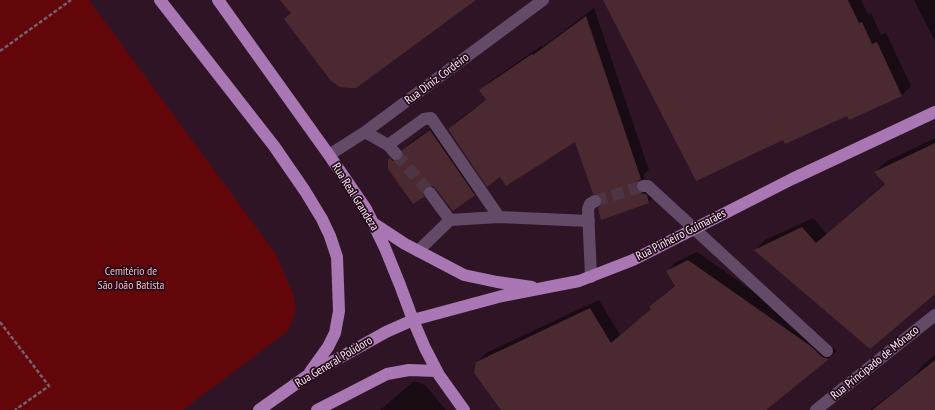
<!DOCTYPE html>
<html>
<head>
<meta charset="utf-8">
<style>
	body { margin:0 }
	canvas { display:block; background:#2e1425 }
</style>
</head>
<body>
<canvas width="935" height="410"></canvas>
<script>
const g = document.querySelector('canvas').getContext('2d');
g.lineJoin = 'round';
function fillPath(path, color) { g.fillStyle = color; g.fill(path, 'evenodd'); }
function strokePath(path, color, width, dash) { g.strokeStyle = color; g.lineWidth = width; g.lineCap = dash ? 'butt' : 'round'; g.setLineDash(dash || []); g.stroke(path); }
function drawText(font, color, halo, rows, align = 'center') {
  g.font = font + ' "PT Sans Narrow",sans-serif'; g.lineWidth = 3.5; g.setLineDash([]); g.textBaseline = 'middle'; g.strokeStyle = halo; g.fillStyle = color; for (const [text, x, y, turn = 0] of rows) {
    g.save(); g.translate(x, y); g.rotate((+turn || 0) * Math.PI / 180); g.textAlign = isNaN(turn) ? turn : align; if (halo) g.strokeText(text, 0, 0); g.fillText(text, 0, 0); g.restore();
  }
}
const green = new Path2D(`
	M0,0H89L276,254L294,296L296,310L288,331L183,410H0Z`);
const shadow = new Path2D(`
	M618,0H861L868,14L871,13L881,35L886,33L911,86L902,95L849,119L847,114L783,139Z
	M914,0H935V41Z
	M594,8L649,170L644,174V181L657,194L649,202L602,219L603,197L575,140L500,176L449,129L457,121L487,99L481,90L489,82L541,46L542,47Z
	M438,123L482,187L474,195L437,188L431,185V188L423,196L389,160L399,151L404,153L403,150L411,142Z
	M935,138V292L755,250L765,240L813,218L827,234L885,183L875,172L885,162Z
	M697,252L820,338L831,348L837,350L828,359L765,410H512L477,362L486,353L599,300L620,335L652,309L650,308L659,299L675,285L667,271L676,262Z
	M935,355V410H870L913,377L923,365Z
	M414,381L425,385L446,410H380Z`);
const building = new Path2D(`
	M280,0H476L356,88H350L340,87L331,81L284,19L291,13Z
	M603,0H848L859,23L862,22L872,44L877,42L902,96L849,120L847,116L785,144L783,140L696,181Z
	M586,16L641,179L636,183V189L640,193L645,194L647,195L649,203L601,220L598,208L602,204V198L598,194H593L575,142L506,186L500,177L487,187L448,129L486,100L479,90L532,54L533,55Z
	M430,130L475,195L453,211L436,189L433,186H429L425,187L423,190L424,197L413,204L388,169V159L390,158L393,161H397L401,160L403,156L402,150Z
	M935,143V294L870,349L754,250L802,227L816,243L885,184L874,172Z
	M688,260L812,347L822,357L829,359L766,410H501L474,373L476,362L590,308L611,343L651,309L649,307L675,286L666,271Z
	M935,360V410H872Z`);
const minorTunnel = new Path2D(`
	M396,154L430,193
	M595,201L643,186`);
const path = new Path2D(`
	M0,51L71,0
	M0,322L49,386L15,410`);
const minor = new Path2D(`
	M365,132L388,145L396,154
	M388,145L424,119L431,118L499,217
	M329,155L365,132L543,0
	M643,186H648L651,189L827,351
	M450,220L499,217L589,221
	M418,251L450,220L430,193
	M591,277L588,209L590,204L595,201
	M816,410L935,315`);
const major = new Path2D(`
	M160,0L274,146L305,191L322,219L330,236L337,257L339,311L335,333L328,347L310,372
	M218,0L329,155L366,209L385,248L400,285L413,320L425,348L439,375L464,410
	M373,223L405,244L464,275L497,282L532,287
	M259,410L307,376L386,332L413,320L502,296L579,281L633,260L792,179L935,112
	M317,410L387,374L409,370L437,371`);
const streetNames = [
	["Rua Diniz Cordeiro",437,79,-37],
	["Rua Real Grandeza",355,197,58],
	["Rua Pinheiro Guimarães",681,235,-27],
	["Rua General Polidoro",334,362,-31],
	["Rua Principado de Mônaco",875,363,-39]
];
const parkNames = [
	["Cemitério de",131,272],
	["São João Batista",131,286]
];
fillPath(green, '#620609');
fillPath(shadow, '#0007');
fillPath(building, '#4a2931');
strokePath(minorTunnel, '#4d3544', 12, [12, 6]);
strokePath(path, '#77616f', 2.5, [4, 2]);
strokePath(minor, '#634b68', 12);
strokePath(major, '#a977b4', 12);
drawText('12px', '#fdeef6', '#240b1b', streetNames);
drawText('12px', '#efbbb4', '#240b1b', parkNames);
</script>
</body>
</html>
